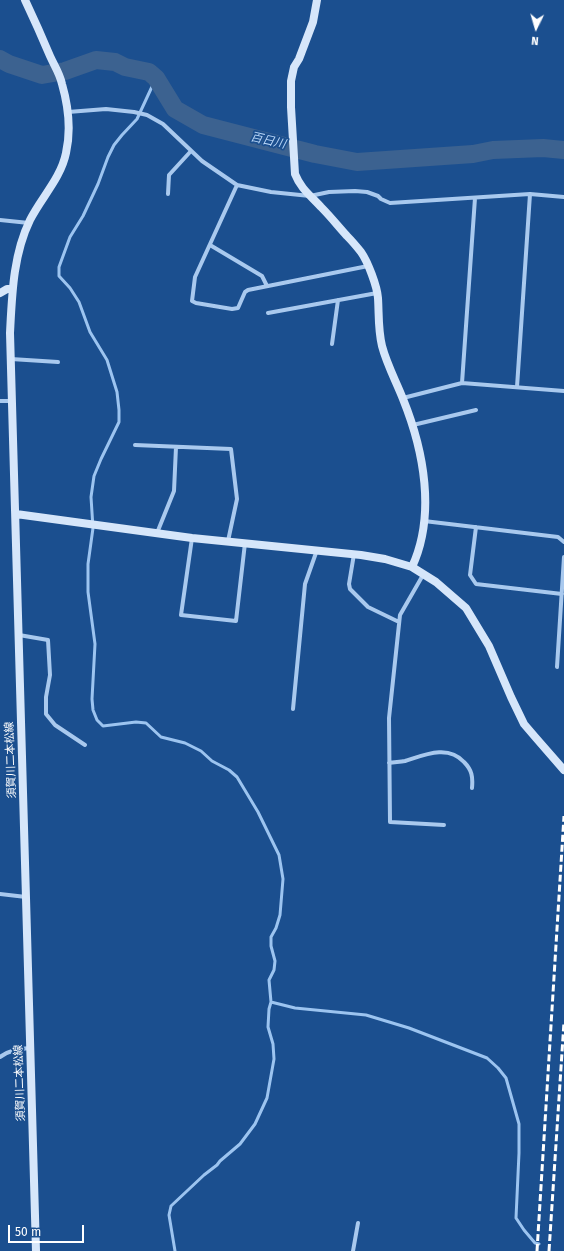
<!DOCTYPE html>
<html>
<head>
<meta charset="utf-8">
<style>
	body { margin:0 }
	#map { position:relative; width:564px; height:1251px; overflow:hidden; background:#1b4f8f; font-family:"Fira Sans",sans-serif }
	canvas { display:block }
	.north { position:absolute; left:516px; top:8px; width:40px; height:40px; -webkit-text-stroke:3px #1b4f8f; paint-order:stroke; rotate:185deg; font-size:11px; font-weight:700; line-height:16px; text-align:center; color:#fff }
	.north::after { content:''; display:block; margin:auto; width:14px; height:18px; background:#fff; clip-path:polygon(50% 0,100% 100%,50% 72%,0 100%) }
	.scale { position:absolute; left:8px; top:1225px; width:76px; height:18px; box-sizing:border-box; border:2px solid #fff; border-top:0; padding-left:5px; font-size:12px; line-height:14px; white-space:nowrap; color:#fff; -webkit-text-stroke:3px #1b4f8f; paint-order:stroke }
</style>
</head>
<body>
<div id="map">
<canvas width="564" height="1251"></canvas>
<div class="north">N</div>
<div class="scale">50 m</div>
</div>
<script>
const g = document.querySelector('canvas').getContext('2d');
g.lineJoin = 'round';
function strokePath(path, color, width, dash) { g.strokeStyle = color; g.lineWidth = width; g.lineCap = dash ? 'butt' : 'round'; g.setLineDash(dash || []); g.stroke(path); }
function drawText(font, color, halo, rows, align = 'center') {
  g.font = font + ' "Fira Sans","Noto Sans JP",sans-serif'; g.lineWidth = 3.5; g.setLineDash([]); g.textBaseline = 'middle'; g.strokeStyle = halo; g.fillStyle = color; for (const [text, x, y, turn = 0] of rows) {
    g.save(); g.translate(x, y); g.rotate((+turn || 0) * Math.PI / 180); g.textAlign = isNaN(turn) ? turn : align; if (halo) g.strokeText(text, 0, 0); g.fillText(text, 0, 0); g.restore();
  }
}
const stream = new Path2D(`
	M156,78L137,119L122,135L114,145L108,157L98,184L83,216L70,237L59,267V276L70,288L79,302L90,332L107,360L117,392L119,410V422L101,459L94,476L91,497L93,528L88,564V592L95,644L92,699L93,710L97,720L103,726L136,722L146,723L161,737L185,743L201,751L212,761L229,770L237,777L258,812L279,855L283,879L280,915L276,928L271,937V946L275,961L274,970L269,980L271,1002L269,1009L268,1027L273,1044L274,1059L267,1098L255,1124L240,1144L220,1161L217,1165L204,1175L171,1206L169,1215L175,1251
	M271,1002L295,1008L366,1015L409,1028L487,1058L498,1068L506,1078L519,1124V1153L516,1218L524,1230L535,1243L539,1244`);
const river = new Path2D(`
	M0,59L9,64L42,75L65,71L96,60L115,62L125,67L149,72L156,78L175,109L203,125L315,154L357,162L473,154L493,150L543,148L564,150`);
const street = new Path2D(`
	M68,112L106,109L134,112L147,115L163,124L202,161L237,185L271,192L310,196L329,192L355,191L367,192L378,196L381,199L390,203L530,194L564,197
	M237,185L195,277L192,301L196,303L232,309L238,308L245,292L248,290L368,266
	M168,194L169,175L191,151
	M0,220L29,223
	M210,245L262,276L267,286
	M268,313L377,293
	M332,344L338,300
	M11,359L58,362
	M462,383L475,198
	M517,387L530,194
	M403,398L462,383L564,391
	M0,401H12
	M413,425L476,410
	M135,445L231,449L237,499L228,541
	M424,521L558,537L564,542
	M476,527L470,575L476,584L562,594
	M157,533L174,491L176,447
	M192,538L181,615L236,621L245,543
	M354,554L349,584L350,589L368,607L399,622
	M423,575L400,615L389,718L390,822L444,825
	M19,635L48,640L50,675L46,697V714L55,725L85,745
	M557,667L564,557
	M293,709L305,584L317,550
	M389,763C395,762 400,762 405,761C424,755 448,744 464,762C472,770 473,777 472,788
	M0,894L26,897
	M0,1057C10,1050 18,1049 30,1048
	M353,1251L358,1223`);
const secondary = new Path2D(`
	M25,0C34,19 42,37 50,56C54,65 60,74 62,84C68,105 71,131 66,153C61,178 41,198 30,220C13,255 12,295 10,333L36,1251
	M317,0L313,22L299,59L294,67L291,81V107L295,174C301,189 310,195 321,207C330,216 338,226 347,236C352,241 357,247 361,252C368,262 377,286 378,298C379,314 378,330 382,346C387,365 396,381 403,399C424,451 436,515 412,567
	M0,293L7,289H12
	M16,514L192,538L361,555L385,559L412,567L436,582L466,608L489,646L511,697L524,724L536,738L564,770`);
const rail = new Path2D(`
	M537,1251L564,816
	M549,1251L564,1022`);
const streetNames = [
	["須賀川二本松線",11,760,-92],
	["須賀川二本松線",20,1083,-92]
];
const waterNames = [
	["百日川",268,141,13]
];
strokePath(stream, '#9cc4f0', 3);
strokePath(river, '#3c6290', 18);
strokePath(street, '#a9c9ee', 4);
strokePath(secondary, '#d6e6fa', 8);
strokePath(rail, '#fff', 3, [7, 3]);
drawText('11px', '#fff', '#1b4f8f', streetNames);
drawText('italic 12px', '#b5d3f5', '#1b4f8f', waterNames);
</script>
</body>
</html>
